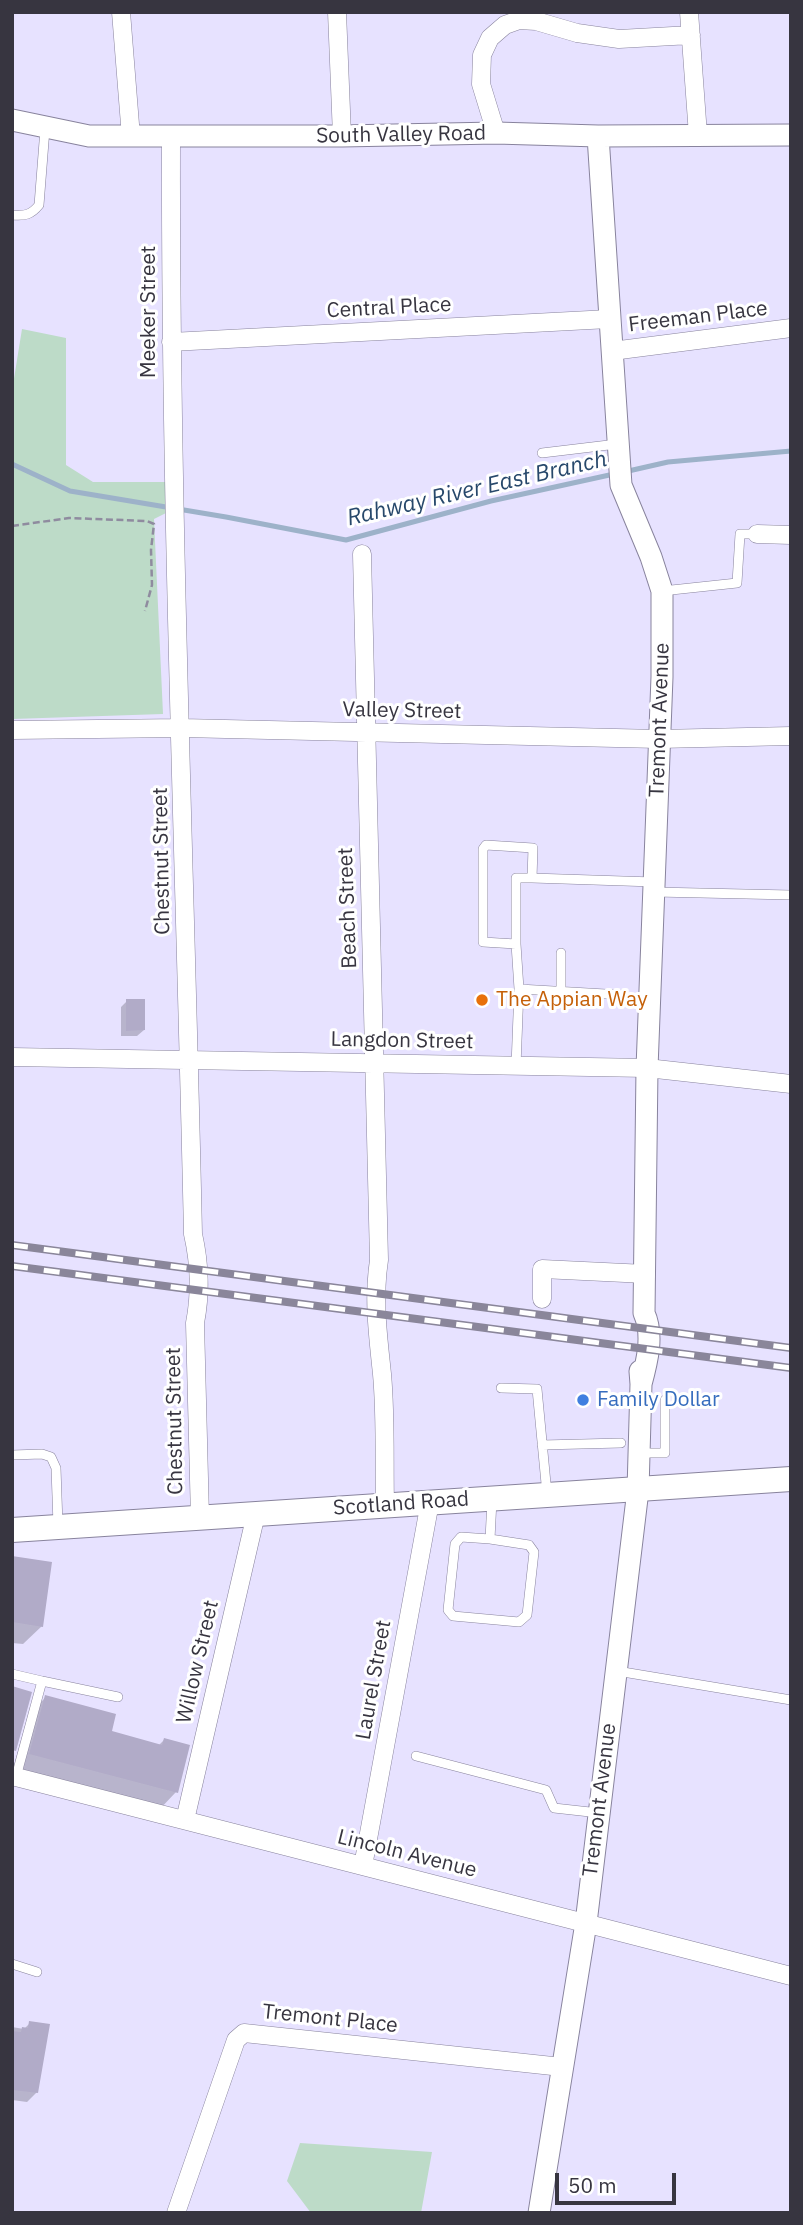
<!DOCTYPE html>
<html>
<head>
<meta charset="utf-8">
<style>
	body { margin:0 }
	#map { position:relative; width:803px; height:2225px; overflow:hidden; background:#e7e2ff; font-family:"IBM Plex Sans",sans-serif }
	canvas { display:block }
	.frame { position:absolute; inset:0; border:14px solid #373540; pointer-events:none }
	.scale { position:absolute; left:555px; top:2173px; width:121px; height:32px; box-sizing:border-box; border:4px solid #373540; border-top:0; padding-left:9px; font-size:21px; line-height:24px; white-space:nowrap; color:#373540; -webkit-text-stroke:5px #fff; paint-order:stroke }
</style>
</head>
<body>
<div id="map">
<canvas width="803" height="2225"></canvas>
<div class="frame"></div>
<div class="scale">50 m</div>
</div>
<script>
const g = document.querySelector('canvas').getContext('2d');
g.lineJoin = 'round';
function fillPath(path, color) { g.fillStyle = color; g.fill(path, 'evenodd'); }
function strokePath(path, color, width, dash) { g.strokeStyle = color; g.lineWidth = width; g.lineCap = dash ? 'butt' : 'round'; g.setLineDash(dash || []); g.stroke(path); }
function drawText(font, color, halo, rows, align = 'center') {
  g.font = font + ' "IBM Plex Sans",sans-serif'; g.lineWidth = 6; g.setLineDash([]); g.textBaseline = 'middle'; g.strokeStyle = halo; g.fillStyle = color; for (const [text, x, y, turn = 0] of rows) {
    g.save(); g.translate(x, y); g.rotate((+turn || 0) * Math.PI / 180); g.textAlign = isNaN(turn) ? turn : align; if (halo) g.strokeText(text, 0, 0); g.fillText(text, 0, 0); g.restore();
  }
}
const green = new Path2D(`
	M22,329L66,338V465L93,482H169L168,512L154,519L163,714L12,719V391Z
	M300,2143L432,2152L421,2213H311L287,2181Z`);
const shadow = new Path2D(`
	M127,1001L144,1030L137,1036H121V1007Z
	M12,1558L42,1626L23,1644L12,1643Z
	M46,1697L109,1732L159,1745L164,1740L176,1792L158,1811L12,1772L28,1715Z
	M30,2023L37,2092L27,2102L12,2100V2027L24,2029Z`);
const stream = new Path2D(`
	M12,464L70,491L226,517L346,540L491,501L614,474
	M624,472L668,462L791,451`);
const building = new Path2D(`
	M126,999H145V1030L126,1031Z
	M12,1556L52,1562L43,1627L12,1622Z
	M12,1686L32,1692L16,1751L12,1750Z
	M45,1695L116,1714L112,1731L162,1745L164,1738L190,1745L178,1793L29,1754Z
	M29,2021L50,2024L38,2093L12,2090V2031L21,2032L22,2027L28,2028Z`);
const path = new Path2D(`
	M12,526L69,518L147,521L154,524L151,550L152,585L145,611`);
const service = new Path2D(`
	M12,215C25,216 31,215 39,205L45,129
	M542,453L617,444
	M662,591L737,583L740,534H757
	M655,892L791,895
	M516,944V878H532
	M561,992V953
	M623,995L519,989L516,944L483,942V849L486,845L533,848L532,878L654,882
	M516,1066L519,989
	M501,1388L537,1389L547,1494
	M542,1445L621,1443
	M641,1453H665V1400
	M12,1455L42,1454L51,1457L56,1468L58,1525
	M490,1539L529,1545L534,1552L527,1615L519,1622L453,1616L448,1610L455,1544L461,1537L490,1539L492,1500
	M617,1671L791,1700
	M12,1674L42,1681
	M416,1756L546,1790L554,1808L599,1813
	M16,1777L42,1681L118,1697
	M12,1964L37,1972`);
const minor = new Path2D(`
	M121,12L131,137
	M337,12L342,136
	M689,12L698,135
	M496,133L481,84L482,55L490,38L505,25L519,20L536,21L577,33L619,39L691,35
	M171,137C170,503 185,868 193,1234C200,1265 201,1292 195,1323L200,1518
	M171,342L609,319
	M612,351L791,328
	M757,534L791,535
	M362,554L379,1260C373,1300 378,1335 382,1374C386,1417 384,1461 385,1505
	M12,730L182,728L659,739L791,736
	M12,1057L647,1068L791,1084
	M542,1299V1269L646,1274
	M12,1776L791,1976
	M185,1820L256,1514
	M363,1866L430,1502
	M176,2213L236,2040L244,2033L562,2067`);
const tertiary = new Path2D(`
	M12,120L89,136H342L496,133L598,136L791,135
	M598,136L621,485L651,557L662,591V677L647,1068L644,1313C654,1335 647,1362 641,1384
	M539,2213L586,1923L638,1490L641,1384L640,1371`);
const secondary = new Path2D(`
	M12,1530L791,1479`);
const rail = new Path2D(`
	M12,1245L791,1348
	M12,1266L791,1368`);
const markers = [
	[482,1000,7,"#e8710a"],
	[583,1400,7,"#3f7fe0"]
];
const streetNames = [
	["South Valley Road",401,135,-1],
	["Central Place",389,308,-3],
	["Meeker Street",149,312,-90],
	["Freeman Place",698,317,-7],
	["Valley Street",402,711,1],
	["Tremont Avenue",660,720,-88],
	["Chestnut Street",162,861,-91],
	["Beach Street",348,908,-92],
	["Langdon Street",402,1041,1],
	["Chestnut Street",175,1421,-91],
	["Scotland Road",401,1504,-4],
	["Willow Street",198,1662,-77],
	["Laurel Street",374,1680,-80],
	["Tremont Avenue",600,1800,-83],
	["Lincoln Avenue",407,1854,14],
	["Tremont Place",330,2019,6]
];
const foodNames = [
	["The Appian Way",496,1000]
];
const shopNames = [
	["Family Dollar",597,1400]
];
const waterNames = [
	["Rahway River East Branch",477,489,-13]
];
fillPath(green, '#bddbc8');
fillPath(shadow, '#0003');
strokePath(stream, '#9db2c9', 5);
fillPath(building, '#b1abc8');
strokePath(service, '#88839d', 10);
strokePath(minor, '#88839d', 19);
strokePath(tertiary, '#88839d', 23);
strokePath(secondary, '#88839d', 26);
strokePath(path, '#8f8b9f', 2.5, [7, 3.5]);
strokePath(service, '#fff', 9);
strokePath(minor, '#fff', 18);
strokePath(tertiary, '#fff', 21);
strokePath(secondary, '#fff', 24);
strokePath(rail, '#8a869a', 8);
strokePath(rail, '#fff', 5, [16]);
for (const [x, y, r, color] of markers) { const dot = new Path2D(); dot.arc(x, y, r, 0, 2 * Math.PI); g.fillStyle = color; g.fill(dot); strokePath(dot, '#fff', 2.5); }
drawText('21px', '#373540', '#fff', streetNames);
drawText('21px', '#c56008', '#fff', foodNames, 'left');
drawText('21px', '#366cbe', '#fff', shopNames, 'left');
drawText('italic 23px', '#27486b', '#fff', waterNames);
</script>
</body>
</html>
